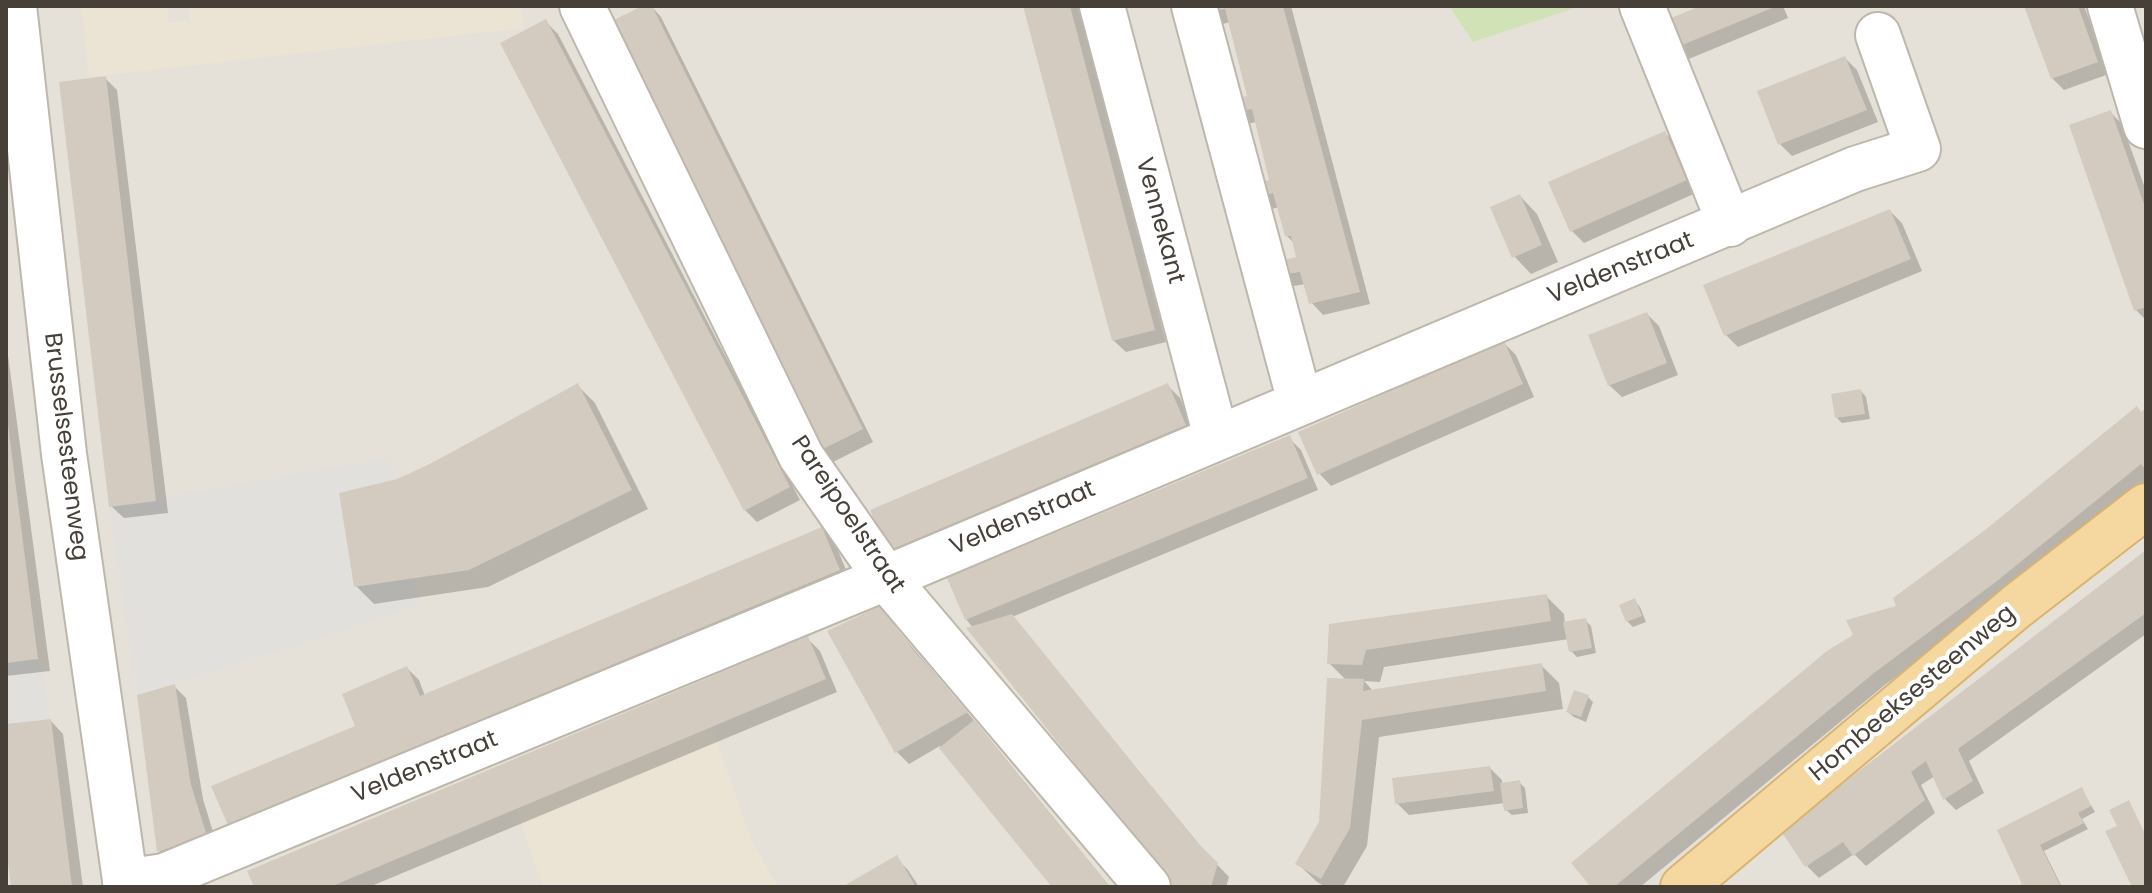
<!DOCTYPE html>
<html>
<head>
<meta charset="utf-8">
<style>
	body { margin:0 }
	#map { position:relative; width:2152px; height:893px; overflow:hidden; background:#f3efe9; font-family:Poppins,sans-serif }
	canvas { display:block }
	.frame { position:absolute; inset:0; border:8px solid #464038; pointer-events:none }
</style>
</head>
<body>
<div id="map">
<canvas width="2152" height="893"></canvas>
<div class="frame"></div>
</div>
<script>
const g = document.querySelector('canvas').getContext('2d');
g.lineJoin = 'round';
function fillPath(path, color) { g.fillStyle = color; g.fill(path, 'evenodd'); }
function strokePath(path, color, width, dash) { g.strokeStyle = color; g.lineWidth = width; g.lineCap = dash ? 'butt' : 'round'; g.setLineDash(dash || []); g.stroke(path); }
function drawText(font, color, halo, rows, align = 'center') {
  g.font = font + ' Poppins,sans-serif'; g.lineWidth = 8; g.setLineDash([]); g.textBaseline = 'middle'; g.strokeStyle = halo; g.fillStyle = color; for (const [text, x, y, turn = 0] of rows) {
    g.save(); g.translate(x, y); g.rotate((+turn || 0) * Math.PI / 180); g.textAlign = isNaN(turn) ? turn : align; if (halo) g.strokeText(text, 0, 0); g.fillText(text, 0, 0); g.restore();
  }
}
const residential = new Path2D(`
	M6,6H2146V887H6Z`);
const education = new Path2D(`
	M81,6H167L169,23L190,20L189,6H521L524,28L89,77Z
	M699,682L717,725L712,728L752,841L778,887H543L501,765Z`);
const green = new Path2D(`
	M1449,6H1581L1473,42Z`);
const parking = new Path2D(`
	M388,458L397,479L339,494L354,586L414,578L420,605L137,695L109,507Z
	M38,659L51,719L6,724V663Z`);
const shadow = new Path2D(`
	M646,6H651L661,17L873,442L833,462L821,450Z
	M1025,6H1078L1166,342L1126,352L1113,340Z
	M1199,6H1291L1370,304L1323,315L1311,302L1306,284L1287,287L1275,275L1298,258L1295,244L1286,235L1279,207L1262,212L1272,182L1257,122L1239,125L1250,98L1231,22L1213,26Z
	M1705,6H1783L1788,18L1684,61L1661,24Z
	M2026,6H2084L2109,74L2064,90L2052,78Z
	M546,22L558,34L800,500L757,522L745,510Z
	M1845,58L1857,70L1878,122L1792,156L1780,144Z
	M105,78L117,90L168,513L124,518L111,506Z
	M2110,112L2122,124L2146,191V320L2136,310Z
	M1665,133L1677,145L1698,192L1584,243L1572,231Z
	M1520,196L1537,214L1558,262L1531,274L1514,256Z
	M1890,211L1902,223L1922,271L1738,347L1726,335L1706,287Z
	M1647,314L1659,326L1678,375L1622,397L1609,385Z
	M6,340L50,671L6,676Z
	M1504,343L1516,355L1534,397L1331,486L1319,473Z
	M578,386L595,403L648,509L488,587L374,604L356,586L398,481Z
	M1168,386L1180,398L1197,437L902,562L889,550Z
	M1861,391L1866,397L1870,419L1842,423L1837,418Z
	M2146,411V482L2010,593L1886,684L1640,887H1594L1898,608Z
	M1289,438L1301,450L1318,490L1012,617L1207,854L1229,877L1226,887H1176L966,619Z
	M822,529L834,541L851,582L242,836L230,824L358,727L407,668L419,680L425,696Z
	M2146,553V634L1969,761L1984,793L1956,810L1944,798L1935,776L1921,785L1935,813L1866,866L1854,854L1819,878L1807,866Z
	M1546,596L1564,614L1565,624L1585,620L1591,626L1596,653L1577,657L1571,651L1569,639L1384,667L1380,682L1364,681L1374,692L1541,665L1559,683L1563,709L1379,737L1367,846L1343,887H1325L1316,881L1298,864L1321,822L1346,680L1329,663L1331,625Z
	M1635,601L1640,607L1646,622L1633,627L1627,621Z
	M879,608L978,725L1110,887H1055L940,746L909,764L897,752L830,632Z
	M808,639L820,651L837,692L369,887H256Z
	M174,686L186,698L203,799L218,848L171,863L159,851Z
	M1587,696L1593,702L1586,722L1574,717L1568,712Z
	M51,721L63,734L83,887H13L6,831V726Z
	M1490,768L1502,780V785L1519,782L1525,788L1528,813L1512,815L1506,810L1505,803L1409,815L1397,803Z
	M2081,789L2095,812L2082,819L2088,829L2044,851L2062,887H2021L2025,885L2000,831Z
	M896,858L908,870L919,887H846Z`);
const building = new Path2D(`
	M642,6H652L863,429L819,451L606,24Z
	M1023,6H1070L1155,330L1112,341Z
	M1197,6H1283L1360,292L1309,304L1300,272L1273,276L1271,263L1296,257L1291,236H1285L1273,193L1248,201L1245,186L1269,180L1252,109L1225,114L1223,100L1247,96L1225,9L1199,14Z
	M1700,6H1777L1670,50L1659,23Z
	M2024,6H2078L2098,62L2051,79Z
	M546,19L790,487L744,511L500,43Z
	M1845,56L1867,110L1778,145L1757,91Z
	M106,76L156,501L109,507L59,82Z
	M2111,110L2146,210V307L2134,311L2069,125Z
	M1665,131L1687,180L1570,232L1548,182Z
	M1520,194L1542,245L1512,258L1490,207Z
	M1890,209L1911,259L1724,336L1703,285Z
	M1647,312L1667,363L1608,386L1588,335Z
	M1504,341L1523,384L1317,475L1298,432Z
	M578,383L632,490L469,570L354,587L339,493L397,479L430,464Z
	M1168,383L1186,425L888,551L870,510Z
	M1861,389L1865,414L1835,418L1831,394Z
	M2137,406L2141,412L2146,408V470L2141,464L1997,581L1874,673L1614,887H1591L1571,863L1827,651L1853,635L1846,620L1896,606L1893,598L1985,530Z
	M8,425L38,659L6,663V426Z
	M1290,435L1308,478L965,620L947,578Z
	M822,527L840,570L228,825L211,786L355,726L342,694L407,666L420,696Z
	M2146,550V613L1958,749L1973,781L1943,800L1926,761L1911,772L1925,800L1853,856L1843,842L1805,867L1781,831Z
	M1547,594L1551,621L1366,650L1362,665L1327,664L1329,624Z
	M1635,598L1642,616L1626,622L1619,605Z
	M880,606L914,651L968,712L895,753L827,631Z
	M1012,614L1195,840L1218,863L1211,887H1174L966,628Z
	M1586,618L1592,648L1569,652L1563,622Z
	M808,636L826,679L330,887H254L247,871Z
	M1542,663L1546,691L1362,720L1350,828L1321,879L1295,864L1319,822L1327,678L1364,679L1363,691Z
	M175,684L191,785L207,836L157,852L137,695Z
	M1574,690L1589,695L1581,717L1566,712Z
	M51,719L72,887H11L6,847V724Z
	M974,720L1055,820L1110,887H1052L1007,832L939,748Z
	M1490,766L1494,791L1395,804L1392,778Z
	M1520,780L1523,808L1504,811L1500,783Z
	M2082,787L2091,806L2078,813L2084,823L2040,845L2061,887H2016L2022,884L1997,830Z
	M2129,800L2146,836V887H2132L2105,831L2117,826L2109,810Z
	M897,855L916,887H842Z`);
const minor = new Path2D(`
	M14,6L64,454L126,887
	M582,6L801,456L886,578L1148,887
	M1102,6L1216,437
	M1194,6L1300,402
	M1642,6L1730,224
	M2110,6L2146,126
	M125,882L164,876L886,578L1855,169L1918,149L1878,35`);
const major = new Path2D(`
	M1683,887L2017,606L2146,506`);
const streetNames = [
	["Vennekant",1159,221,75],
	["Veldenstraat",1621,269,-22],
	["Brusselsesteenweg",65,447,83],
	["Pareipoelstraat",847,515,56],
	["Veldenstraat",1023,519,-23],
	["Hombeeksesteenweg",1913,694,-40],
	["Veldenstraat",425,768,-22]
];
fillPath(residential, '#e6e1d8');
fillPath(education, '#ebe3d4');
fillPath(green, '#d1e3b6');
fillPath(parking, '#e2e0dd');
fillPath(shadow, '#0003');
fillPath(building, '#d3cbc0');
strokePath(minor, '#bdb7ac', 48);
strokePath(major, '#d8b472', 48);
strokePath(minor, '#fff', 44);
strokePath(major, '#f5d8a0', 44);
drawText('24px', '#464038', '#fff', streetNames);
</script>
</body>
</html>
